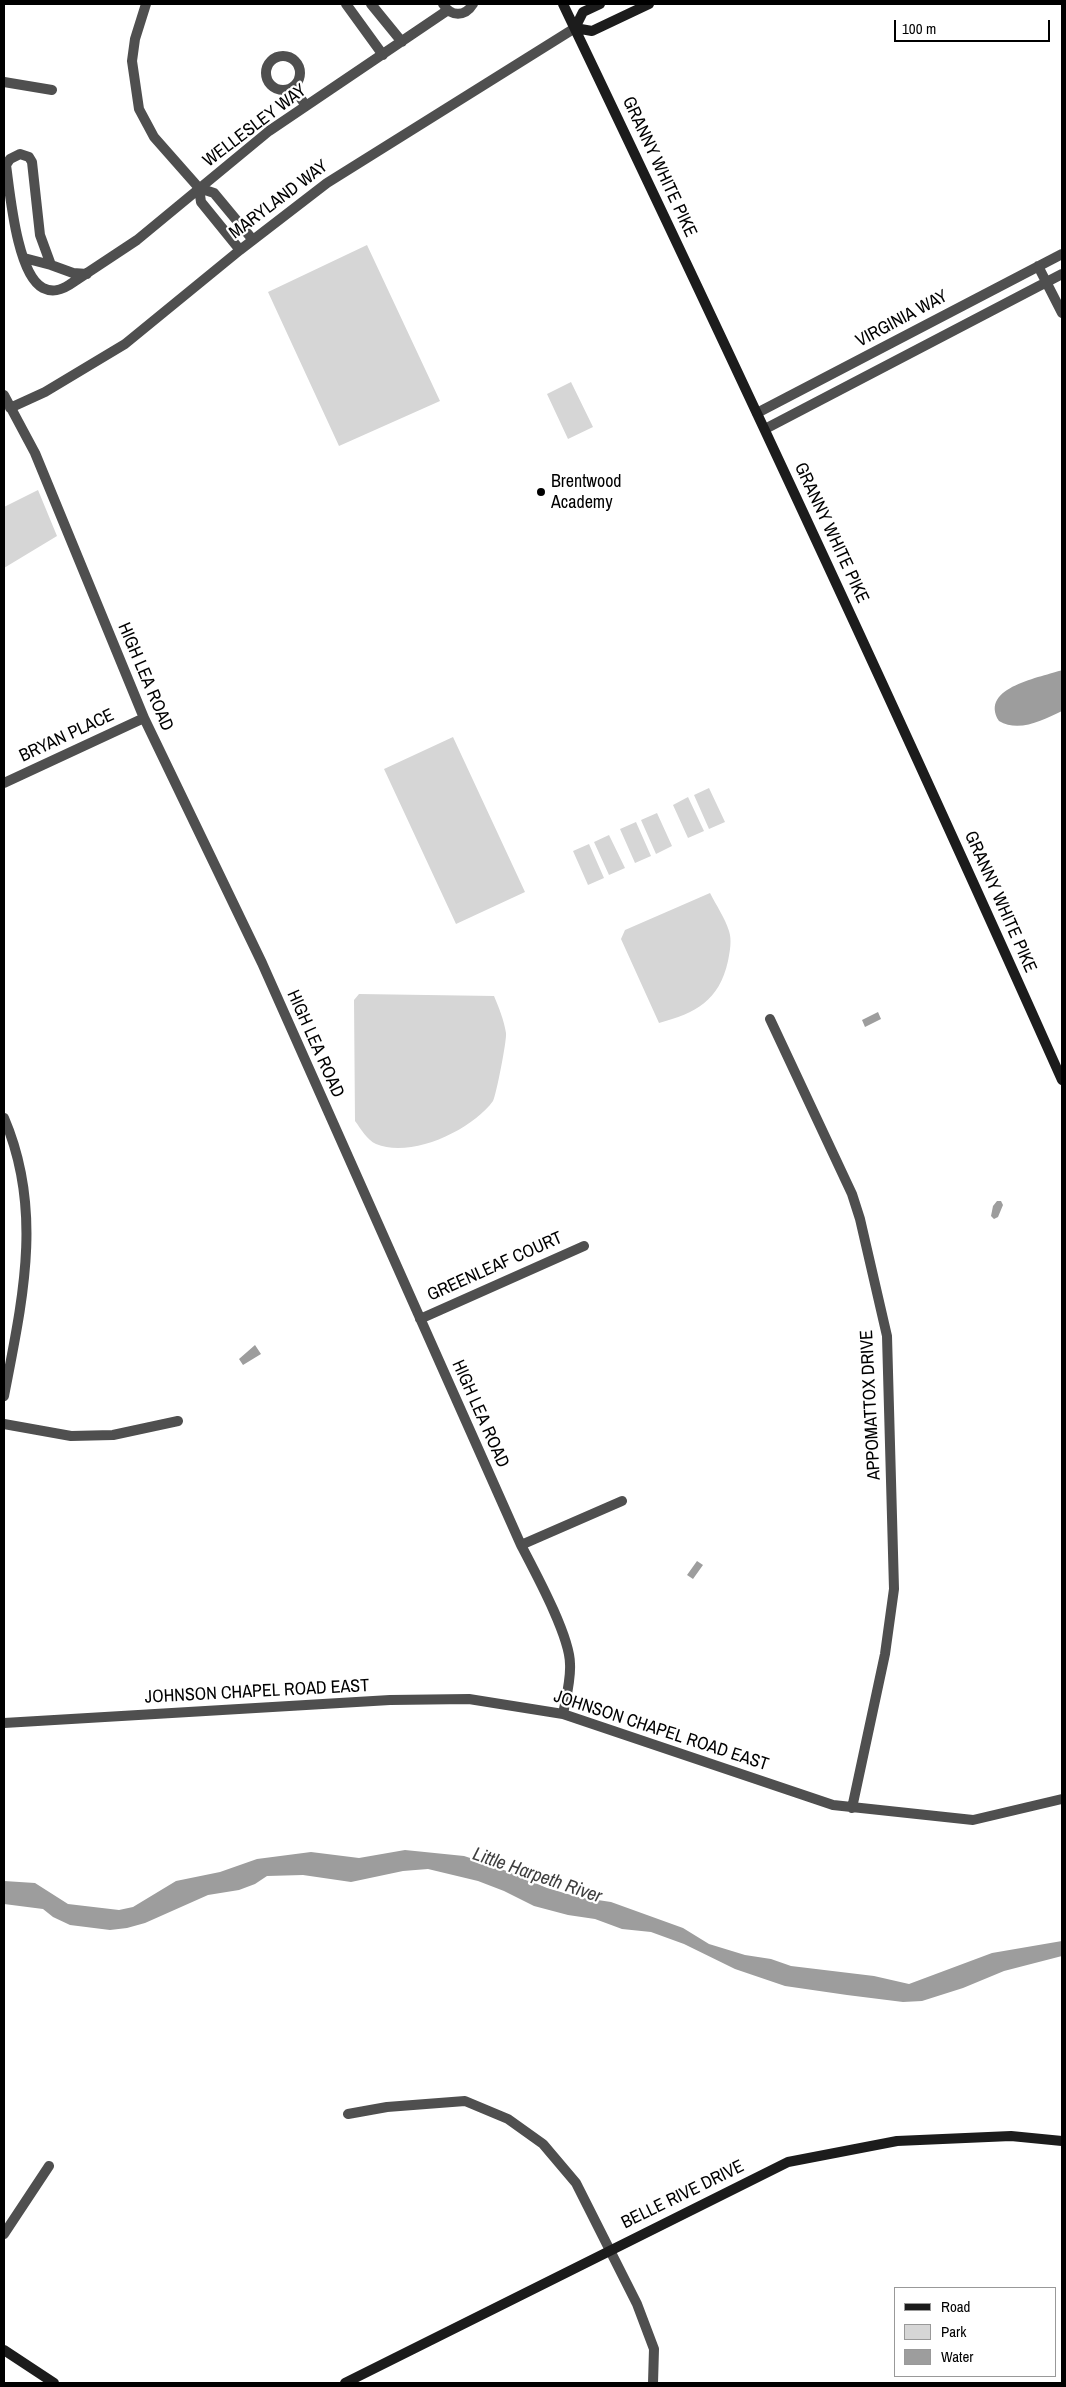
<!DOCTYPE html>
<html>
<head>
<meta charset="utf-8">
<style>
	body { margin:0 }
	#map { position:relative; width:1066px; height:2387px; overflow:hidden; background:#fff; font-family:"Archivo Narrow",sans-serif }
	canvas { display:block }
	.frame { position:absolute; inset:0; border:5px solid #000; pointer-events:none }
	.legend { position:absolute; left:894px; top:2287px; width:162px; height:90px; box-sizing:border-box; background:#fff; border:1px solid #999; margin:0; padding:6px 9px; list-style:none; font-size:15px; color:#000 }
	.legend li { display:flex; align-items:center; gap:10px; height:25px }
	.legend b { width:25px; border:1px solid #999 }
	.scale { position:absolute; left:894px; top:20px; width:156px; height:22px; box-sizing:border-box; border:2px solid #000; border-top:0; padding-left:6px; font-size:15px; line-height:18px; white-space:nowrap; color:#000; -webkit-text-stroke:4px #fff; paint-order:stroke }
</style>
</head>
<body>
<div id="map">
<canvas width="1066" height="2387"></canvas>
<div class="frame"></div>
<ul class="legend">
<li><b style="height:6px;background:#1c1c1c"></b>Road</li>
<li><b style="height:14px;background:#d6d6d6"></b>Park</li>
<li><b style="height:14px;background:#9d9d9d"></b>Water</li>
</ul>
<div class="scale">100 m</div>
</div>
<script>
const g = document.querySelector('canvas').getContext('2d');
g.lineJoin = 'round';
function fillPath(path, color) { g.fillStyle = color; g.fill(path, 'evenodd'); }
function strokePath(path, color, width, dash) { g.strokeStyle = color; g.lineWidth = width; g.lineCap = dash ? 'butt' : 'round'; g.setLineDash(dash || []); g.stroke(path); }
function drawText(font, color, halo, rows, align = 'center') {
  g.font = font + ' "Archivo Narrow",sans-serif'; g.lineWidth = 4.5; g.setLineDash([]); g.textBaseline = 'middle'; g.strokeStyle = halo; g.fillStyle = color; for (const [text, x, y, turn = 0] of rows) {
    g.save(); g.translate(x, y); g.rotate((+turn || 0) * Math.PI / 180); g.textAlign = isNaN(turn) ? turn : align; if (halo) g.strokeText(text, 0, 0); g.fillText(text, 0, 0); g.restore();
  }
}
const green = new Path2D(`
	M367,245L440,401L339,446L268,292Z
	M571,382L593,427L568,439L547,394Z
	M38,490L57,536L4,568V507Z
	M453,737L525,892L456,924L384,769Z
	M709,788L725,822L709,829L694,795Z
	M688,797L704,831L688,838L673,805Z
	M657,813L672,846L656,854L641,820Z
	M636,822L651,856L635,863L620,829Z
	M609,835L625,868L609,875L594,842Z
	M589,844L604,878L588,885L573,851Z
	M710,893C716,905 725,918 729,931C732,940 730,951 728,961C719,1001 696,1013 659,1023L621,939L625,930Z
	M359,994L494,996C499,1008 504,1020 506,1033C507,1040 496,1096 493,1101C472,1130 411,1159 376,1144C367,1140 361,1129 355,1121L354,1000Z`);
const water = new Path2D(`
	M1062,670V711C1043,720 1019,733 999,721C978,687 1043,677 1062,670Z
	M878,1012L881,1019L865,1027L862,1020Z
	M997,1201H1001L1003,1205L998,1217L994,1219L991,1216L993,1206Z
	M255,1345L261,1354L243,1365L239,1359Z
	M697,1561L703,1565L693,1579L687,1575Z
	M405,1850L464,1856L492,1865L547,1888L578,1897L611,1902L683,1928L709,1944L745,1955L771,1959L791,1966L874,1976L909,1984L992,1953L1062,1941V1956L1004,1971L963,1988L922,2001L903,2002L847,1995L785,1986L735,1969L684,1944L651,1932L622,1929L595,1919L568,1915L534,1906L504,1891L478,1881L428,1869L403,1871L351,1882L303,1875L267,1876L255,1884L239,1890L208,1895L145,1923L127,1928L110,1930L70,1925L53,1917L43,1909L4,1904V1881L35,1883L68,1904L119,1910L133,1907L176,1881L220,1872L257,1859L311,1852L359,1858Z`);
const street = new Path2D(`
	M146,4L135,39L132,61L139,109L154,137L199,188L201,202L240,250
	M346,4L383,55
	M371,4L402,42
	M443,4C451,17 465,17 473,4
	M266 73a17 17 0 1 1 34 0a17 17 0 1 1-34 0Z
	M4,82L52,90
	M293,87L306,106
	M199,188L214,193L253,240
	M24,258L51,265
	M1038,266L1062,313
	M87,274L73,273L51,265L40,235L32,162L29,157L20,154L10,159L6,165C10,193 17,275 43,288C53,293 61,290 69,285L137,240L269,131L448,10
	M4,395L35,453L144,718L262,963L521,1545C535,1572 570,1636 570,1664C571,1680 566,1698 563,1714
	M10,408L45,392L125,344L240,250L327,183L575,28
	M757,413L1062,254
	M765,429L1062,274
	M4,783L144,718
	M770,1019L852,1194L860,1219L887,1336L894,1589L885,1654L852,1808
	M4,1118C44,1211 22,1302 4,1396
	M420,1319L584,1246
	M4,1424L71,1436L113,1435L178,1421
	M521,1545L622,1501
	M4,1723L390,1700L469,1699L563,1714L833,1805L973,1820L1062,1799
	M348,2114L387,2107L465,2101L508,2119L543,2144L576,2183L637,2304L654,2349L653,2383
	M4,2234L49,2166`);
const secondary = new Path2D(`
	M563,4C734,361 901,719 1062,1080
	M575,28L592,31L649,4
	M575,28L583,12L600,4
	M4,2350L54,2383
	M345,2383L788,2162L897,2141L1011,2136L1062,2141`);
const markers = [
	[541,492,5,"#000"]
];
const streetNames = [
	["WELLESLEY WAY",255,126,-37],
	["GRANNY WHITE PIKE",659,167,65],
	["MARYLAND WAY",279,200,-37],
	["VIRGINIA WAY",902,319,-28],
	["GRANNY WHITE PIKE",831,533,65],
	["HIGH LEA ROAD",145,677,67],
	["BRYAN PLACE",67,736,-25],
	["GRANNY WHITE PIKE",1000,902,66],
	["HIGH LEA ROAD",315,1044,66],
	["GREENLEAF COURT",495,1267,-24],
	["APPOMATTOX DRIVE",871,1405,-93],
	["HIGH LEA ROAD",480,1414,66],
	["JOHNSON CHAPEL ROAD EAST",257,1692,-3],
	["JOHNSON CHAPEL ROAD EAST",661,1731,18],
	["BELLE RIVE DRIVE",683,2195,-26]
];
const poiNames = [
	["Brentwood",551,482],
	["Academy",551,503]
];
const waterNames = [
	["Little Harpeth River",537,1876,19]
];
fillPath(green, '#d6d6d6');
fillPath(water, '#9d9d9d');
strokePath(street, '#4f4f4f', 10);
strokePath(secondary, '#1c1c1c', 10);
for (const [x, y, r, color] of markers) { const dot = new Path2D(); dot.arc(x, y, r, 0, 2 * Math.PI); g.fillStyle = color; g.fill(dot); strokePath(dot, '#fff', 2); }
drawText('18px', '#000', '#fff', streetNames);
drawText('18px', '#000', '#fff', poiNames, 'left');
drawText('italic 19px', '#3e3e3e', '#fff', waterNames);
</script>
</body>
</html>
